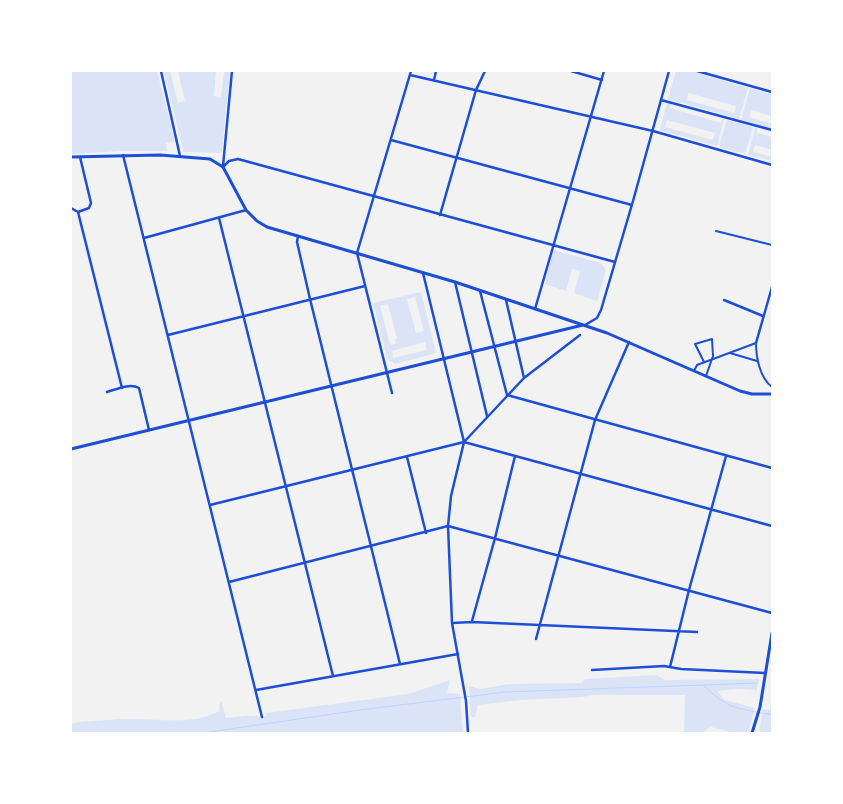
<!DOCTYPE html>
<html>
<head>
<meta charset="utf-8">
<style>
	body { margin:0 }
	#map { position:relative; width:843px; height:804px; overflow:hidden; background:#f2f2f2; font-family:"IBM Plex Serif",serif }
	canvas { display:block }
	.frame { position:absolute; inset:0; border:72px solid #fff; pointer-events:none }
</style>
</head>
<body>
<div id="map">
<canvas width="843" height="804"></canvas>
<div class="frame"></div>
</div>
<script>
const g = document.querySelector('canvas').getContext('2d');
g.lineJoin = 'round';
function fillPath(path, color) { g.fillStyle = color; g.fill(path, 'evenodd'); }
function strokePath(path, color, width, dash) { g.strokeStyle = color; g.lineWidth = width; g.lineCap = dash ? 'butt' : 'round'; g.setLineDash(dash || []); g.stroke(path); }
const green = new Path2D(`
	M71,71H157L175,141L166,143L167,151H123L71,154Z
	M164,71H170L178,103L185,101L178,71H216L214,96L221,97L224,71H230L222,151L220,153L184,152L183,150Z
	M676,71H691L748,88L739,119L668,99ZM688,93L736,106L734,113L687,100Z
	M750,88L772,94V116L751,110L749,117L772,124V129L741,120Z
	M667,103L671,104L670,108L721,123L722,119H724L717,146L660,130ZM667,120L715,133L713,140L665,127Z
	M727,120L753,127L745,154L720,147V142Z
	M755,128H757V133L772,137V150L755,145L753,152L772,157V161L748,155Z
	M553,250L601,263L606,270L597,301L574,293L580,271L572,269L566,291L545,284Z
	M421,292L436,353L395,364L387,359L373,303ZM415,297L424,331L416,333L407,299ZM388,304L397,339H395L396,344L391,345L389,340L380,306ZM425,342L427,350L393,358L392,351Z
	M657,675L665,680L759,679L756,693L755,690L736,689L717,691L725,700L755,708L748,733H735L711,727L701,733H684L685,695H594L582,697L520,700L478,705L475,717H471L469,686L480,689L509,684L582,683L585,679Z
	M450,680L447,693L460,694L463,733H71V724L79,722C96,721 113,719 130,719C158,718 193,726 219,711L220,701L222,703L226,718L244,716H267L266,713L408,694Z
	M772,708V733H759L763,709L770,710Z`);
const stream = new Path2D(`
	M704,685L758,683
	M760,713L772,714
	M203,733L360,710L505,692L703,685C724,704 729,707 756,712`);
const pedestrian = new Path2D(`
	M716,231L772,245
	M730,353L757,361
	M704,362L695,344L712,339L713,356L706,376
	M694,371L697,365L756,343C756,358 760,378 772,387`);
const minor = new Path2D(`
	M161,71L180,156
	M571,71L602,80
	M697,71L772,92
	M410,75L653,131L772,165
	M434,80L436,71
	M661,100L772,130
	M391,140L632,205
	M123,155L262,717
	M223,166L232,71
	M223,167L229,161L238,159L615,262
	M71,208L78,212L89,208L91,203L80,157
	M78,212L122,388
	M440,215L476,90L485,71
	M219,218L333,676
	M298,236L297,242L310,299L400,664
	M144,238L246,210
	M423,273L464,442
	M455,282L487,416
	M480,291L507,395
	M506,300L524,378
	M724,300L763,316
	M535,309L604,71
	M585,325L597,318L601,310L633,201L669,71
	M168,335L365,286
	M756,343L772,287
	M107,392C117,389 130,383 139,388L149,430
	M392,393L357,253L411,71
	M507,395L772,468
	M464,442L772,526
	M407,457L426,533
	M210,505L464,442
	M229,582L448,526L772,613
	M472,621L495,538L515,456
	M452,623L472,622L697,632
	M536,639L595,420L629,342
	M670,667L689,590L726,456
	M592,670L664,666L681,669L765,673
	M256,690L458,654
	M468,733L466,701L452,623L448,526L451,496L464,442L524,378L580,335`);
const tertiary = new Path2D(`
	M71,157L160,155L210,159L223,167L246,210L257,221L267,227L455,282L607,333L740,391L752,394H772
	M71,449L583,325
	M752,733L760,707L772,633`);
fillPath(green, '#dbe4f7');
strokePath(stream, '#bfd3fe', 1);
strokePath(pedestrian, '#1d4ed8', 2);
strokePath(minor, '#1d4ed8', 2.5);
strokePath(tertiary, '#1d4ed8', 3);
</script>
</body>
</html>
